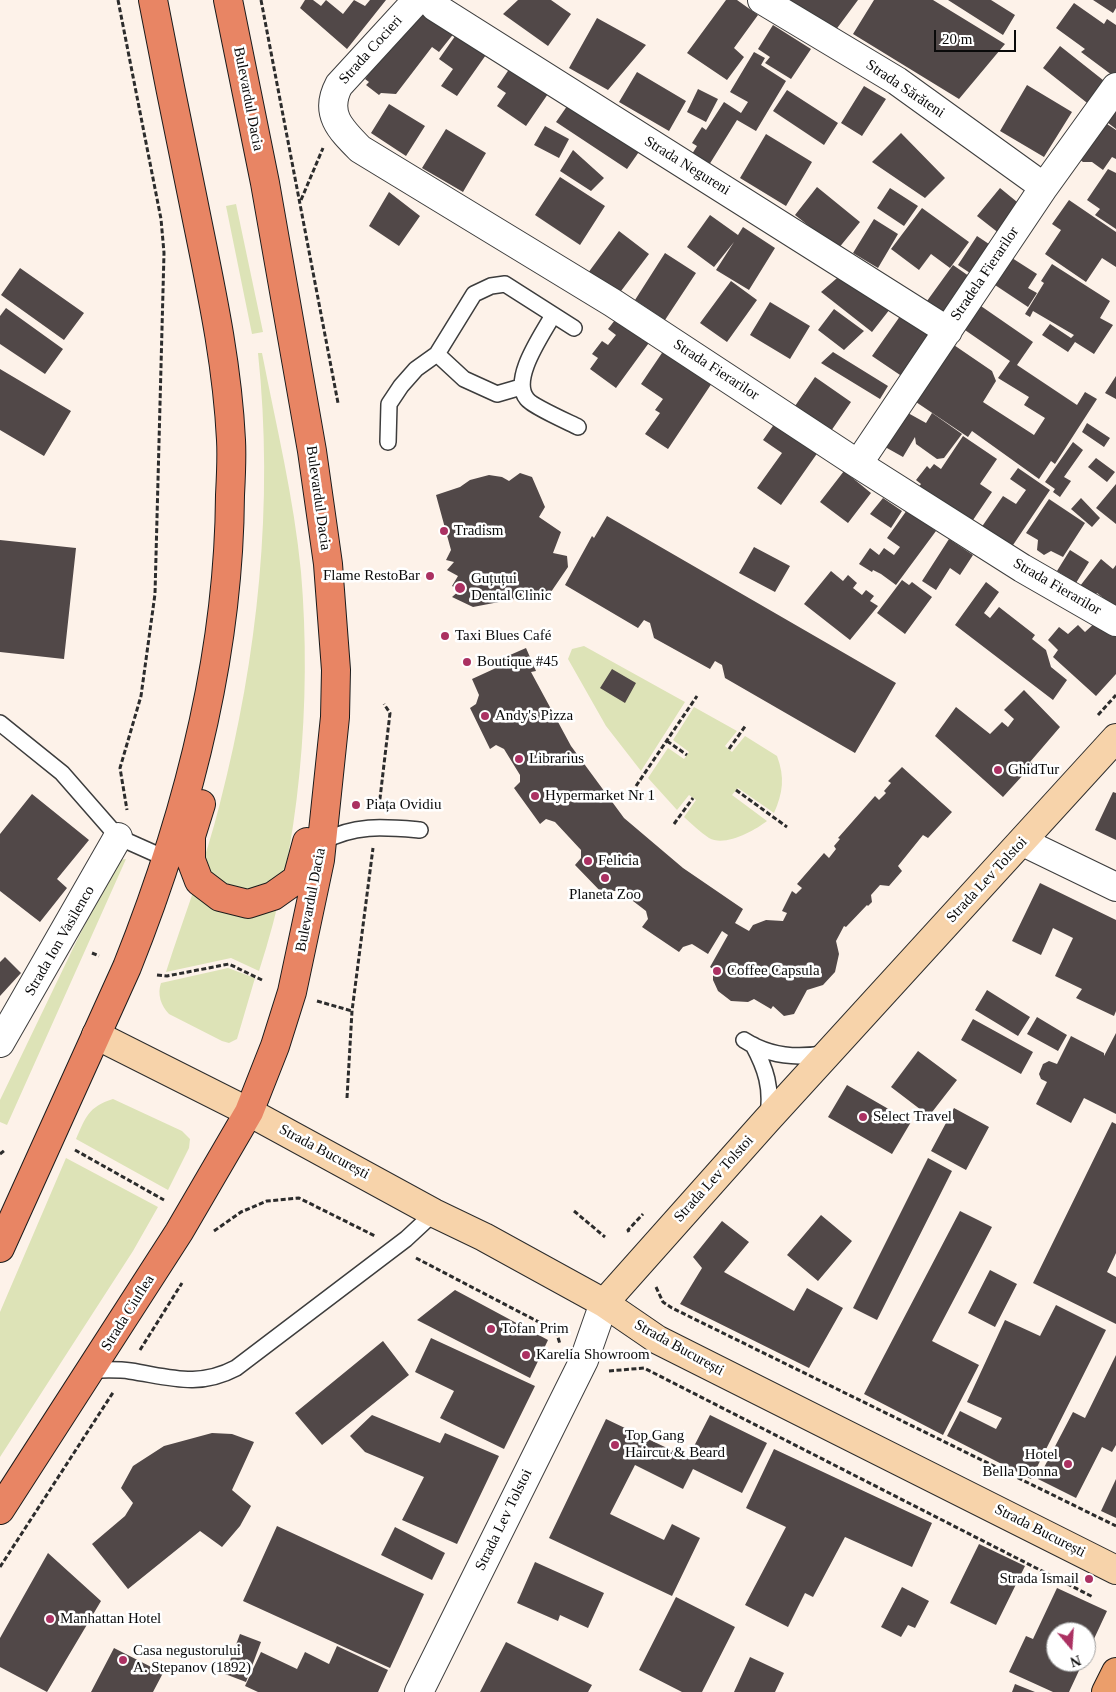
<!DOCTYPE html>
<html>
<head>
<meta charset="utf-8">
<style>
	body { margin:0 }
	#map { position:relative; width:1116px; height:1692px; overflow:hidden; background:#fdf2e9; font-family:"Times New Roman",serif }
	canvas { display:block }
	.north { position:absolute; left:1046px; top:1622px; width:50px; height:50px; box-sizing:border-box; background:#fff; border:1px solid #9d9d9d; border-radius:50%; rotate:162deg; font-size:14px; font-weight:700; line-height:20px; text-align:center; color:#0a0a0a }
	.north::after { content:''; display:block; margin:auto; width:18px; height:22px; background:#ab3162; clip-path:polygon(50% 0,100% 100%,50% 72%,0 100%) }
	.scale { position:absolute; left:934px; top:30px; width:82px; height:22px; box-sizing:border-box; border:2px solid #0a0a0a; border-top:0; padding-left:6px; font-size:15px; line-height:18px; white-space:nowrap; color:#0a0a0a; -webkit-text-stroke:4px #fff; paint-order:stroke }
</style>
</head>
<body>
<div id="map">
<canvas width="1116" height="1692"></canvas>
<div class="north">N</div>
<div class="scale">20 m</div>
</div>
<script>
const g = document.querySelector('canvas').getContext('2d');
g.lineJoin = 'round';
function fillPath(path, color) { g.fillStyle = color; g.fill(path, 'evenodd'); }
function strokePath(path, color, width, dash) { g.strokeStyle = color; g.lineWidth = width; g.lineCap = dash ? 'butt' : 'round'; g.setLineDash(dash || []); g.stroke(path); }
function drawText(font, color, halo, rows, align = 'center') {
  g.font = font + ' "Times New Roman",serif'; g.lineWidth = 5; g.setLineDash([]); g.textBaseline = 'middle'; g.strokeStyle = halo; g.fillStyle = color; for (const [text, x, y, turn = 0] of rows) {
    g.save(); g.translate(x, y); g.rotate((+turn || 0) * Math.PI / 180); g.textAlign = isNaN(turn) ? turn : align; if (halo) g.strokeText(text, 0, 0); g.fillText(text, 0, 0); g.restore();
  }
}
const green = new Path2D(`
	M236,204L263,332L252,334L226,206Z
	M258,353H262C276,425 294,498 301,572C312,700 300,849 259,971L231,958L166,972C184,916 206,860 220,803C258,656 274,504 258,353Z
	M584,646L685,702L641,771L606,726L568,659L572,649Z
	M694,707L737,731L725,746L732,752L745,736L777,756C785,777 783,793 774,813L738,788L732,795L767,821C754,831 725,847 709,838C700,832 692,824 684,817L696,800L689,795L677,810L648,778L668,748L684,759L689,752L673,740Z
	M126,859L7,1125L0,1122V1100L79,936L119,860Z
	M228,968L255,978L237,1039L229,1043L222,1041L169,1014C161,1006 157,994 161,983Z
	M113,1099L182,1131L190,1139L189,1148L168,1190L76,1139C86,1117 88,1107 113,1099Z
	M66,1158L158,1207L133,1251L0,1457V1312Z`);
const building = new Path2D(`
	M305,0H313L321,6L326,0L343,14L354,0L365,6L370,0H386L347,49L300,8Z
	M518,0H551L571,14L548,46L503,14Z
	M726,0H737L758,15L734,48L744,57L727,80L687,53Z
	M783,0H858L832,35Z
	M874,0H933L1005,44L959,99L853,34Z
	M948,0H991L1015,15L1003,35Z
	M1093,0H1116V8L1113,13Z
	M1074,3L1104,24L1107,19L1116,25V78L1081,52L1085,49L1056,28Z
	M421,6L455,32L439,52L432,47L396,94L381,93L379,95L366,85L369,82L365,79Z
	M597,18L646,45L608,90L569,68Z
	M773,25L811,49L791,79L765,63L770,57L758,49Z
	M458,32L488,52L457,96L441,86L453,69L439,59Z
	M1060,46L1108,84L1091,106L1043,68Z
	M754,52L765,58L761,65L786,81L756,131L737,120L709,165L692,154L697,146L692,143L702,127L706,130L724,102L741,113L748,102L730,92Z
	M514,62L552,88L526,126L497,106L506,93L497,87Z
	M637,72L686,101L669,131L619,102Z
	M1027,85L1072,112L1044,157L1000,131Z
	M864,86L886,99L862,136L841,123Z
	M698,89L718,99L706,122L687,112Z
	M787,90L838,123L824,145L773,111Z
	M1116,92V129L1099,116Z
	M572,99L643,146L627,169L556,122Z
	M389,104L425,126L406,156L371,133Z
	M1098,118L1116,130V159L1112,157L1103,170L1092,162H1083L1073,155Z
	M545,126L569,139L559,158L534,145Z
	M446,129L486,153L463,192L422,168Z
	M901,133L945,178L925,198L872,162Z
	M766,134L812,162L786,206L740,178Z
	M573,150L604,178L591,191L560,171Z
	M1108,169L1116,173V229L1095,215L1100,209L1087,200Z
	M560,177L605,206L580,245L535,215Z
	M817,187L860,222L838,249L795,215Z
	M890,188L918,206L904,226L877,208Z
	M1000,188L1022,206L1000,234L977,216Z
	M389,192L420,216L399,246L369,226Z
	M1069,200L1116,232V267L1102,258L1086,282L1045,254L1061,230L1052,224Z
	M922,208L969,242L950,268L931,254L919,270L891,249Z
	M710,215L738,235L743,227L775,248L749,290L716,270L734,242L714,267L687,247Z
	M874,219L898,234L878,268L853,253Z
	M619,231L649,254L618,295L588,273Z
	M977,236L995,248L976,277L958,265Z
	M665,253L696,273L665,320L635,300Z
	M1012,258L1037,274L1028,288L1037,293L1028,307L995,285Z
	M1052,264L1110,301L1100,318L1113,325L1094,354L1075,342L1068,352L1042,335L1050,324L1071,338L1074,335L1033,311L1030,317L1025,314L1044,283L1041,281Z
	M953,265L979,283L954,320L927,301Z
	M20,268L84,313L64,340L1,295Z
	M844,272L890,309L872,332L821,292Z
	M731,281L757,300L727,342L700,323Z
	M770,302L810,326L790,359L750,335Z
	M978,304L1033,342L1017,365L1077,405L1085,392L1097,399L1055,464L1051,461L1039,479L972,431L968,437L910,398L948,341L992,371L996,381L983,402L1034,435L1045,418L1024,405L1029,397L998,378L1010,361L962,328Z
	M6,308L63,349L45,374L0,344V316Z
	M834,309L864,331L844,350L818,330Z
	M903,312L933,333L903,377L872,356Z
	M618,316L651,340L616,388L590,369L598,358L592,354L602,341L608,345L616,335L608,329Z
	M666,347L714,380L668,449L645,434L660,413L655,410L663,399L641,384Z
	M833,352L888,386L880,399L821,363Z
	M0,369L71,411L44,456L0,430Z
	M1116,376V399L1105,393Z
	M815,377L851,402L831,431L795,406Z
	M899,408L926,423L932,413L962,434L944,458L937,459L916,444L915,437L903,457L878,443Z
	M775,423L823,445L781,505L757,488L782,453L763,440Z
	M1087,423L1110,438L1104,447L1082,432Z
	M963,436L997,459L980,484L992,492L971,523L918,488L921,484L916,480L927,466L930,469L934,464L941,469Z
	M1073,442L1083,450L1064,477L1071,481L1060,497L1053,492L1055,489L1045,482Z
	M1096,458L1115,472L1107,482L1088,467Z
	M1018,468L1050,490L1011,548L981,528L1003,496L1016,504L1026,490L1010,479Z
	M844,471L871,493L848,523L820,502Z
	M520,473L532,477L545,507L539,517L561,532L553,553L567,556L568,567L551,592L473,607L452,597L460,590L452,586L458,576L447,570L454,562L446,560L451,550L436,495L460,487L470,480L489,475L502,477L509,481Z
	M1116,484V524L1096,508Z
	M883,498L902,511L891,528L870,514Z
	M1081,498L1100,518L1092,527L1071,509Z
	M1049,499L1085,523L1063,557L1051,551L1044,555L1037,550L1038,540L1026,533Z
	M907,510L936,531L896,585L881,574L873,570L872,572L859,564L870,548L879,555L884,548L894,555L900,547L887,538Z
	M607,516L896,683L855,753L725,678L722,665L715,661L710,669L654,638L650,623L644,620L638,628L565,585L592,536L594,538Z
	M949,539L973,555L960,575L950,568L936,590L922,581Z
	M0,540L76,548L64,659L0,652Z
	M754,547L790,566L775,592L739,573Z
	M1070,550L1089,562L1076,583L1057,571Z
	M1101,559L1113,569L1116,565V608L1097,593L1094,597L1080,586Z
	M831,571L843,581L848,575L857,583L853,588L862,595L866,590L874,596L870,601L878,606L850,640L804,604Z
	M902,580L909,585L912,582L932,597L905,634L877,613Z
	M986,582L999,592L984,613L990,618L999,607L1035,635L1032,639L1046,650L1051,667L1067,680L1053,700L955,625Z
	M1098,620L1116,637V674L1096,696L1053,657L1058,650L1048,640L1059,627L1068,634L1078,625L1085,632Z
	M526,648L536,671L531,672L571,746L624,818L683,868L743,909L735,923L749,931L753,925L766,920L783,921L787,913L782,911L792,891L796,894L802,888L797,884L824,853L829,858L836,849L834,846L840,839L838,838L875,796L879,800L886,793L884,791L891,783L888,781L902,767L952,812L928,838L923,835L898,866L902,871L889,886L880,885L871,895L872,902L868,906L867,905L846,927L844,926L836,941L839,954L835,972L823,985L807,990L794,1014L784,1016L773,1006L771,1009L754,999L748,1002L731,1001L718,991L713,980V969L710,967L728,935L722,931L708,954L692,944L683,947L679,952L642,927L648,919L646,911L620,891H610L605,896L575,865L581,858V850L555,822L546,819L540,824L514,788L520,782V775L504,749L496,745L490,749L470,708L476,704L479,695L472,679L496,668L494,662Z
	M612,669L636,683L625,703L600,688Z
	M1024,690L1060,727L1030,762L1033,764L1003,797L935,736L956,707L990,734L1002,722L1008,727L1014,719L1004,710Z
	M1113,792L1116,793V840L1095,830Z
	M32,794L89,840L57,879L67,888L40,922L0,891V834Z
	M1040,883L1116,920V1011L1114,1016L1076,998L1082,989L1055,976L1073,938L1053,928L1041,955L1012,941Z
	M5,957L21,973L0,996V962Z
	M987,990L1030,1017L1018,1036L975,1010Z
	M1037,1017L1067,1035L1058,1051L1027,1034Z
	M973,1019L1033,1052L1021,1074L961,1040Z
	M1116,1033V1114L1084,1098L1071,1123L1036,1104L1047,1082L1041,1079L1039,1074L1043,1064L1049,1061L1057,1064L1071,1036L1104,1053V1056Z
	M918,1051L957,1080L929,1116L891,1087Z
	M847,1085L911,1122L892,1154L828,1117Z
	M954,1108L989,1127L966,1170L931,1151Z
	M1112,1122L1116,1124V1253L1107,1272L1116,1277V1324L1033,1283Z
	M928,1158L952,1171L877,1320L853,1308Z
	M960,1211L992,1227L932,1341L979,1365L943,1435L864,1394Z
	M821,1215L852,1241L818,1281L787,1255Z
	M722,1221L749,1242L724,1272L794,1311L807,1288L843,1308L809,1368L680,1304L702,1268L693,1257Z
	M990,1270L1017,1284L995,1327L968,1313Z
	M455,1290L548,1340L530,1378L417,1320Z
	M1056,1305L1106,1330L1031,1479L947,1436L960,1411L996,1429L1002,1418L967,1402L1005,1320L1040,1336Z
	M431,1338L535,1386L504,1449L440,1418L454,1391L415,1372Z
	M383,1341L409,1375L322,1445L295,1413Z
	M1116,1355V1445L1112,1452L1102,1447L1076,1498L1038,1479L1073,1412L1085,1418Z
	M372,1415L440,1443L445,1433L499,1456L457,1544L402,1520L424,1477L365,1452L350,1436Z
	M710,1415L767,1443L742,1493L693,1469L683,1489L635,1465L610,1514L664,1540L672,1524L700,1538L672,1596L549,1538L606,1419L688,1458Z
	M212,1433L232,1434L254,1442L232,1490L251,1506L240,1526L222,1547L200,1531L128,1589L92,1544L125,1516L133,1503L121,1488L133,1466L164,1446Z
	M774,1449L932,1523L912,1567L845,1537L813,1597L805,1593L788,1627L745,1605L786,1527L746,1508Z
	M1116,1479V1518L1101,1511Z
	M277,1526L424,1594L390,1668L243,1601Z
	M395,1527L445,1553L432,1580L381,1555Z
	M979,1544L1025,1566L996,1625L950,1603Z
	M48,1553L101,1601L47,1692L0,1667V1638Z
	M535,1562L604,1593L588,1628L560,1615L558,1621L517,1603Z
	M902,1587L929,1601L915,1628L908,1625L901,1637L881,1627Z
	M1057,1588L1107,1611L1086,1656V1632H1056V1662H1083L1069,1692H1053L1009,1672L1026,1636L1033,1639Z
	M676,1597L735,1627L702,1692H682L639,1670Z
	M240,1634L261,1642L246,1682L225,1674Z
	M506,1642L592,1685L588,1692H480Z
	M337,1646L388,1670L378,1692H258L245,1686L261,1652L297,1669L305,1652L329,1664Z
	M114,1648L163,1673L153,1692H91Z
	M750,1657L784,1673L775,1692H734Z
	M1015,1684L1035,1692H1012Z`);
const path = new Path2D(`
	M118,0L161,219L164,253L155,594L141,696L120,768L127,810
	M261,0L338,403
	M301,200L323,148
	M1098,715L1116,695
	M667,741L687,755
	M729,749L746,725
	M636,786L697,696
	M736,790L787,827
	M379,807L390,713L384,704
	M674,824L693,798
	M92,953L99,956
	M157,975L167,976L229,964L262,980
	M317,1001L352,1011
	M347,1098L352,1011L373,848
	M75,1150L164,1200
	M0,1154L5,1150
	M574,1211L605,1237
	M214,1231L241,1212L267,1201L299,1198L375,1236
	M629,1232L628,1230L643,1214
	M416,1258L556,1331L560,1344
	M656,1287L663,1302L672,1308L1116,1526
	M140,1350L182,1283
	M609,1371L644,1368L1093,1597
	M0,1567L114,1391`);
const service = new Path2D(`
	M553,315C543,334 510,379 527,399C532,406 568,422 578,427
	M437,354L464,379L497,394L521,387
	M388,442L389,404L401,386L416,369L437,354L474,294L491,286L505,284L574,328
	M0,723L62,773L118,837L165,858
	M322,842C355,824 384,827 420,830
	M744,1040C769,1056 797,1059 826,1053
	M753,1045C766,1069 772,1088 768,1115
	M92,1370C104,1370 118,1369 130,1371C170,1377 198,1388 236,1368L406,1239L434,1213`);
const minor = new Path2D(`
	M417,0L339,85C324,113 340,129 360,149L613,303L858,464L1022,568L1116,622
	M429,0L435,7L948,331
	M762,0L897,81L1044,187
	M858,464L1044,187L1116,87
	M1023,842L1116,887
	M0,1043L118,837
	M419,1692L584,1360L604,1303`);
const secondary = new Path2D(`
	M96,1035L249,1112L434,1213L484,1237L604,1303L658,1340L1116,1570
	M604,1303L767,1120L1116,738`);
const primary = new Path2D(`
	M1106,1692L1116,1672`);
const trunk = new Path2D(`
	M201,804L191,836V860L199,881L220,897L248,904L273,896L297,879L307,842
	M0,1248L127,967C187,817 229,657 230,495C231,476 232,458 231,440C227,358 209,280 193,200C179,133 166,67 153,0
	M0,1510L179,1232L249,1112L275,1046L292,992L320,860L335,717L336,670L328,564L312,451L265,183L228,0`);
const markers = [
	[444,531,5,"#ab3162"],
	[430,576,5,"#ab3162"],
	[460,588,6,"#ab3162"],
	[445,636,5,"#ab3162"],
	[467,662,5,"#ab3162"],
	[485,716,5,"#ab3162"],
	[519,759,5,"#ab3162"],
	[998,770,5,"#ab3162"],
	[535,796,5,"#ab3162"],
	[356,805,5,"#ab3162"],
	[588,861,5,"#ab3162"],
	[605,878,5,"#ab3162"],
	[717,971,5,"#ab3162"],
	[863,1117,5,"#ab3162"],
	[491,1329,5,"#ab3162"],
	[526,1355,5,"#ab3162"],
	[615,1445,5,"#ab3162"],
	[1068,1464,5,"#ab3162"],
	[1089,1579,5,"#ab3162"],
	[50,1619,5,"#ab3162"],
	[123,1660,5,"#ab3162"]
];
const streetNames = [
	["Strada Cocieri",371,50,-48],
	["Strada Sărăteni",905,89,34],
	["Bulevardul Dacia",248,99,79],
	["Strada Negureni",687,166,32],
	["Stradela Fierarilor",985,274,-56],
	["Strada Fierarilor",716,370,33],
	["Bulevardul Dacia",318,498,82],
	["Strada Fierarilor",1057,587,30],
	["Strada Lev Tolstoi",987,880,-47],
	["Bulevardul Dacia",311,900,-79],
	["Strada Ion Vasilenco",60,941,-60],
	["Strada București",324,1152,28],
	["Strada Lev Tolstoi",714,1179,-48],
	["Strada Ciuflea",128,1313,-58],
	["Strada București",679,1348,29],
	["Strada Lev Tolstoi",504,1520,-64],
	["Strada București",1040,1531,27]
];
const poiNames = [
	["Tradism",454,531],
	["Flame RestoBar",420,576,"right"],
	["Guțuțui",471,579],
	["Dental Clinic",471,596],
	["Taxi Blues Café",455,636],
	["Boutique #45",477,662],
	["Andy's Pizza",495,716],
	["Librarius",529,759],
	["GhidTur",1008,770],
	["Hypermarket Nr 1",545,796],
	["Piața Ovidiu",366,805],
	["Felicia",598,861],
	["Planeta Zoo",605,895,"center"],
	["Coffee Capsula",727,971],
	["Select Travel",873,1117],
	["Tofan Prim",501,1329],
	["Karelia Showroom",536,1355],
	["Top Gang",625,1436],
	["Haircut & Beard",625,1453],
	["Hotel",1058,1455,"right"],
	["Bella Donna",1058,1472,"right"],
	["Strada Ismail",1079,1579,"right"],
	["Manhattan Hotel",60,1619],
	["Casa negustorului",133,1651],
	["A. Stepanov (1892)",133,1668]
];
fillPath(green, '#dde3b7');
fillPath(building, '#514848');
strokePath(service, '#3d3d3d', 18);
strokePath(minor, '#3d3d3d', 30);
strokePath(secondary, '#2c2c2c', 30);
strokePath(primary, '#1b1b1b', 30);
strokePath(trunk, '#1b1b1b', 30);
strokePath(path, '#2c2c2c', 3, [5, 2.5]);
strokePath(service, '#fff', 15);
strokePath(minor, '#fff', 28);
strokePath(secondary, '#f7d3aa', 28);
strokePath(primary, '#eb9e6b', 28);
strokePath(trunk, '#e88564', 28);
for (const [x, y, r, color] of markers) { const dot = new Path2D(); dot.arc(x, y, r, 0, 2 * Math.PI); g.fillStyle = color; g.fill(dot); strokePath(dot, '#fff', 2); }
drawText('15px', '#0a0a0a', '#fff', streetNames);
drawText('15px', '#0a0a0a', '#fff', poiNames, 'left');
</script>
</body>
</html>
